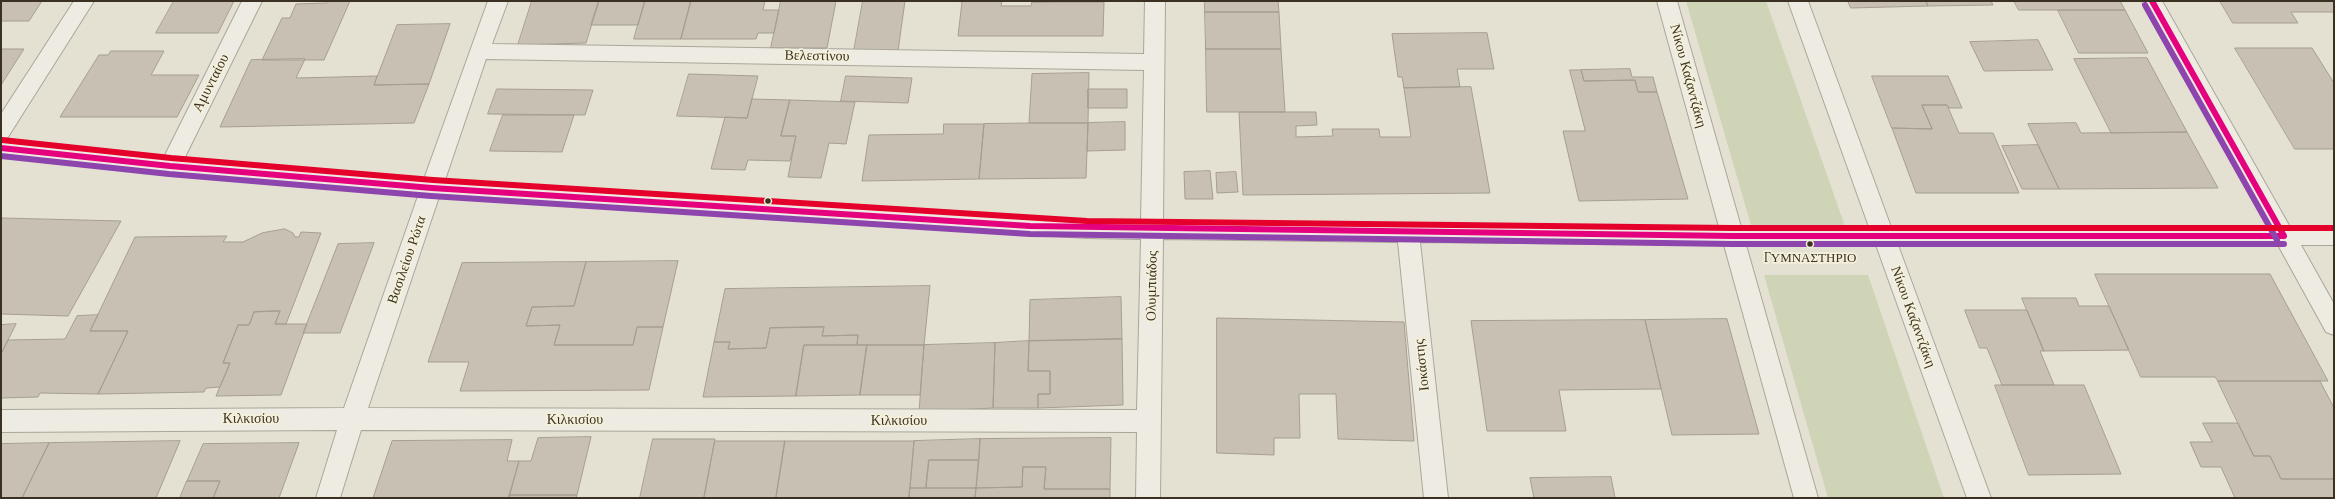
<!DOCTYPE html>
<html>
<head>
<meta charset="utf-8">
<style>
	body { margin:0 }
	#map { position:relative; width:2335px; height:499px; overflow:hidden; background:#e4e1d2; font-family:Lora,serif }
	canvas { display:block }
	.frame { position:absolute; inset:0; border:2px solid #3a3122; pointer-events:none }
</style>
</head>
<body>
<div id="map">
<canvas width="2335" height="499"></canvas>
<div class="frame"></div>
</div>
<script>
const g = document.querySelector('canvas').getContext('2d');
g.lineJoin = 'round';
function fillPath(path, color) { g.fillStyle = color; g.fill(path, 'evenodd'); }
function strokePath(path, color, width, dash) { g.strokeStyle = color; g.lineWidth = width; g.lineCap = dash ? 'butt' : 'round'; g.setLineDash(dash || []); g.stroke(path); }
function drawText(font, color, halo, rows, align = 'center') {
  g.font = font + ' Lora,serif'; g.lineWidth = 3.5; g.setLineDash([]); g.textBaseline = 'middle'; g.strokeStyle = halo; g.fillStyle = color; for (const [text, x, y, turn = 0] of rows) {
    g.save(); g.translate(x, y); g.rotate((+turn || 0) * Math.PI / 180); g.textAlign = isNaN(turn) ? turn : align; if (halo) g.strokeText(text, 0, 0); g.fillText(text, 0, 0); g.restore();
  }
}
const green = new Path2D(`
	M1686,1H1766L1847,232H1753Z
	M1764,275H1868L1944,498H1828Z`);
const building = new Path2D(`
	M1,1H42L29,21H1Z
	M174,1H234L218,33H156Z
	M327,1H350L324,60H262L282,18H290L296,4L326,3Z
	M532,1H599L586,43L518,45Z
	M599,1H645L638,25H591Z
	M645,1H691L681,39H634Z
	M691,1H765L763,10H779L774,33H758L756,39H681Z
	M781,1H836L827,48H771Z
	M863,1H905L898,51H854Z
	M1002,1L1001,6H1031L1032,2H1104L1103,36H958L962,2L956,1Z
	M1032,1H1104L1032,2Z
	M1205,1H1278L1279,12H1205Z
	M1848,1H1926L1928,6L1851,8Z
	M1926,1H1991L1993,5L1928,6Z
	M2014,1H2120L2125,10H2019Z
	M2220,1H2334V12H2291L2298,23H2233Z
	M2058,10H2125L2148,53H2079Z
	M1205,12H1279L1281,49H1206Z
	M450,24L429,84L374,85L397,25Z
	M1487,33L1494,69H1457L1460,87L1404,88L1402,77H1398L1392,34Z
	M2038,40L2053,70L1984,71L1970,42Z
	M2235,48H2312L2334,83V149H2295Z
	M1,49H24L1,85Z
	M1206,49H1281L1285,112H1207Z
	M111,51H164L151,75H199L177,117H60L99,55H108Z
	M2147,58L2187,132L2111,133L2074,59Z
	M305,59L296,78L377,76L374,85L429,84L414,123L220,127L251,60Z
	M1630,69L1632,77H1653L1657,92H1638L1635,80L1584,81L1581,70Z
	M1570,70H1581L1584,81L1635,80L1638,92H1657L1688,199L1579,201L1563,131H1585Z
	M1089,73L1088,123H1029L1032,74Z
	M689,74L758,76L747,118L677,116Z
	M846,76L912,78L908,103L841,101Z
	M1872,76H1948L1962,108H1949L1947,105H1922L1932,129L1892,128Z
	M1471,87L1490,193L1243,195L1239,112H1316L1317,125L1296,126V137L1333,136L1332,129H1379L1380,137H1411L1404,88Z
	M497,89L593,90L585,115L488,114Z
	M1088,89H1127V108H1088Z
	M752,99L790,100L781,136H796L790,161L748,160L745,170L711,169L725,117L747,118Z
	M790,100L855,102L846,144L829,143L821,178L788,177L796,136H781Z
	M1922,105H1947L1959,133H1993L2019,193H1916L1892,128L1932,129Z
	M503,115H574L562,152L490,151Z
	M1125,122V150L1087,151L1088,123Z
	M1029,123H1088L1086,178L979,179L984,124Z
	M2076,123L2081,133L2187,132L2218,188L2059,189L2028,124Z
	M944,124H984L979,179L862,181L869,135L943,134Z
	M2038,145L2059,189H2022L2002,146Z
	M1210,171L1213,199H1185L1184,172Z
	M1236,172L1238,192L1217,193L1216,173Z
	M2,218L121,221L68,316L1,314Z
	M285,229L293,233L295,237H299L301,232L321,233L286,324H275L280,311L254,312L249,325H238L223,363H230L220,387L206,388L204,392L98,394L128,331H90L135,237L227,236L223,242H243L262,233Z
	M374,243L340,333H303L338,244Z
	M678,261L663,327H637L633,345H554L560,325L526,326L532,307L574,306L586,262Z
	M586,262L574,306L532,307L526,326L560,325L554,345H633L637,327H663L649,390L460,391L469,362H428L462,263Z
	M2095,274H2270L2328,381H2218L2215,377H2141Z
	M930,286L924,345H857L858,335L822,336L824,327L770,328L766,348L728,349L730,342H714L725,289Z
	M1121,297L1122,339L1029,341L1030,300Z
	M2022,298H2076L2079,306H2109L2129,350L2044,351Z
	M1965,310H2027L2044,351H2040L2054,385H2002L1987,348H1980Z
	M280,311L275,324H307L281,395L216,396L230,363H223L238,325H249L254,312Z
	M98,315L90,331H128L98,394L40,393L38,397L1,398V354L8,340L65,339L77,316Z
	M1217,318L1404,322L1414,441L1338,439L1336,394H1299L1300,438H1274V455L1217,453Z
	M1727,319L1759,434L1672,435L1645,320Z
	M1645,320L1661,389L1559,390L1566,431H1487L1471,321Z
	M16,324L1,354V325Z
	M824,327L822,336L858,335L857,345H804L796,396L703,397L714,342H730L728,349L766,348L770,328Z
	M1122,339L1123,405L1038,408V394H1050V371H1028L1029,341Z
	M1029,341L1028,371H1050V394H1038V408H993L995,343Z
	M995,343L993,408L919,412L924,345Z
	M804,345H867L860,395L796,396Z
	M867,345H924L920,395H860Z
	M2218,381H2320L2334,408V479H2281L2270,456H2254Z
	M1995,385H2084L2121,474L2029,475Z
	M2203,423H2238L2254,456H2270L2281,479H2334V498H2235L2221,467H2201L2190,442H2212Z
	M591,437L577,495H509L519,461H531L538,438Z
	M1111,438L1110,489H1044L1046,467H1023L1022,487L976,488L980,439Z
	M653,439H715L704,498H640Z
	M980,439L979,460H929L926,488H910L914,441Z
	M512,440L507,461H519L509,498H373L392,441Z
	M180,441L156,498H22L49,443Z
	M715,441H785L776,498H704Z
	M785,441H914L909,498H776Z
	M49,443L22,498H1V444Z
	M299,443L279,498H213L220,481H187L203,444Z
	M929,460H979L976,488H926Z
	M1023,467H1046L1044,489H1110V498H975L976,488L1022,487Z
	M1611,477L1615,498H1534L1530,478Z
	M187,481H220L213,498H180Z
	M910,488H976L975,498H909Z
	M509,495H577L576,498H509Z`);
const minor = new Path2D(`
	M74,1H94L8,137L1,139V114Z
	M242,1H262L184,159L424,179L488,1H508L492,44L1144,54L1145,1H1165L1163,221L1719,227L1657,1H1677L1741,227H1869L1788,1H1808L1891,227H2268L2142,1H2162L2290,227H2334V245H2301L2334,304V335L2326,332L2278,245H1898L1991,498H1967L1876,245H1746L1818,498H1794L1724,245L1420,242L1448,498H1424L1398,242L1163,239L1160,498H1136L1137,432L361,430L340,498H316L337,430L1,432V410L344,408L418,196L170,175L1,156V140L164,157ZM486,59L1144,70L1141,220H1087L445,180ZM439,197L1087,238L1141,239L1137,410L368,408Z`);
const bus1 = new Path2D(`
	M2152,1L2284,236
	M1,148L170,166L432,188L1030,226L1732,236H2284`);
const bus2 = new Path2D(`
	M2145,5L2277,240
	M1,156L169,174L431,196L1030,234L1732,244H2284`);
const bus3 = new Path2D(`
	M2,140L171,158L433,180L1087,221L1732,228H2334`);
const markers = [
	[768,201,3.5,"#3a3122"],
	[1810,244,3.5,"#3a3122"]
];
const busNames = [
	["ΓΥΜΝΑΣΤΗΡΙΟ",1810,258]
];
const streetNames = [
	["Βελεστίνου",817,56,1],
	["Νίκου Καζαντζάκη",1688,76,75],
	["Αμυνταίου",211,83,-63],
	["Βασιλείου Ρώτα",407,260,-71],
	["Ολυμπιάδος",1152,286,-89],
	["Νίκου Καζαντζάκη",1913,317,70],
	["Ιοκάστης",1422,365,-96],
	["Κιλκισίου",251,419],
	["Κιλκισίου",575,420],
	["Κιλκισίου",899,421]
];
fillPath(green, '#d0d4b6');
fillPath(building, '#c8c1b3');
strokePath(building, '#a59e91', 1);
strokePath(minor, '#aaa69a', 2);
fillPath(minor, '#edebe2');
strokePath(bus1, '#e5007d', 6);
strokePath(bus2, '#8e44ad', 6);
strokePath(bus3, '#e4002b', 6);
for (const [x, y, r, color] of markers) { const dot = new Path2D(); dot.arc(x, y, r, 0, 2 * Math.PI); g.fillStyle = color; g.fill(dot); strokePath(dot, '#f4f0da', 1.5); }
drawText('13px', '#3a3122', '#f4f0da', busNames);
drawText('14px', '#3a3122', '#f4f0da', streetNames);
</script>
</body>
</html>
